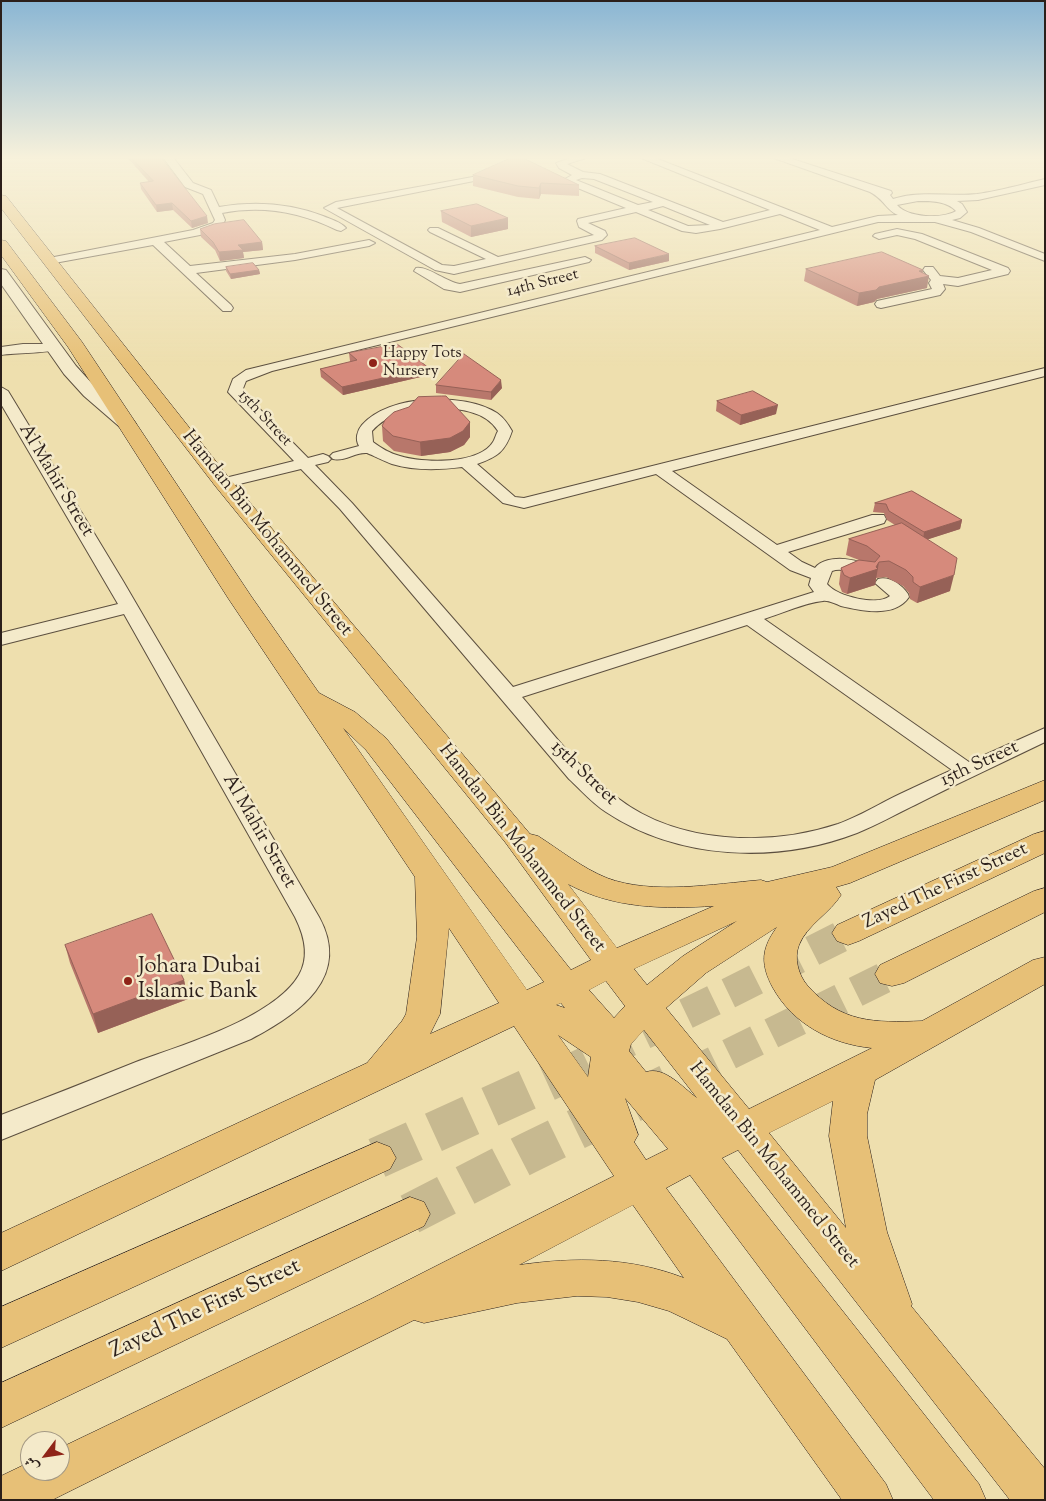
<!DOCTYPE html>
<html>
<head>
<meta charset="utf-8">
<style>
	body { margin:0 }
	#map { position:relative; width:1046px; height:1501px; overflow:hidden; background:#eedfae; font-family:"Sorts Mill Goudy",Amiri,serif }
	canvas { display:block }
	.frame { position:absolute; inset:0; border:2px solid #2b1f1a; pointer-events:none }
	.north { position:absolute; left:20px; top:1431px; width:50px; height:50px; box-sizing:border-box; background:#f4eaca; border:1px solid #a49984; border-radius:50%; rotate:239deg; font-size:14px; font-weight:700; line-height:20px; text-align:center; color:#2b1f1a }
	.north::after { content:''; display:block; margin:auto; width:18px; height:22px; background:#8f2418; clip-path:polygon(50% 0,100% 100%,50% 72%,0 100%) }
</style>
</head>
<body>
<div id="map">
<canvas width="1046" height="1501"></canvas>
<div class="frame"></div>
<div class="north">ش</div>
</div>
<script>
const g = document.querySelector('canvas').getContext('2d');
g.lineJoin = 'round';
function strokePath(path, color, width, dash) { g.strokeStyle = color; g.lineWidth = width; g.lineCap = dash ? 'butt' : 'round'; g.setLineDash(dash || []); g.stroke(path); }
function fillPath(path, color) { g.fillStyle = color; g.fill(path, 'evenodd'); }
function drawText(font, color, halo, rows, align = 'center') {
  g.font = font + ' "Sorts Mill Goudy",serif'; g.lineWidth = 5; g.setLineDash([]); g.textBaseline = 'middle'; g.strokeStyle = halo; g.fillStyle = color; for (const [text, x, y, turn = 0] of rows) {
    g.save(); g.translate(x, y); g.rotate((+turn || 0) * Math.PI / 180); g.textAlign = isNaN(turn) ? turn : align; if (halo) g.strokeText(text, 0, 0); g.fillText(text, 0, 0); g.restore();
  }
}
const primaryTunnelFar1 = new Path2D(`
	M559,1075L731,992L848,933
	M687,1075L892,974`);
const primaryTunnel = new Path2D(`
	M377,1158L562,1074
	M410,1214L528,1153L690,1074`);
const minor = new Path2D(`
	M162,156H172L193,183L211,190L219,207C254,201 289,203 323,216C330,219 341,222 346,228L341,231L337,230C300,212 263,205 222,213L225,220L222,227L200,235L164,242L190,266L295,254L369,240L375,243L369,246L295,260L196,273L231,305L233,308L231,311H223L153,245L49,264L45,263L43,261L49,258L193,230L213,223L215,220L203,194L185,187Z
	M576,156H592L567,164L583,172L600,174L723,222L770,210L636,156H650L832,227L878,216L898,215C886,210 885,200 870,192L768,156H783L891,191L892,193L890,195L893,199C920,190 949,197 977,194C1000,191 1023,184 1045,179V185L978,200L957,201L962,204L967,212L960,218L952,220L979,228L1045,254V261L971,232L935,222H878L272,371L246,381L242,391L308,458L323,454L328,456L331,459L328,462L315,465L352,503L513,687L814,592L809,585L811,578L790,570L656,474L524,508L503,503L462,467C439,470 415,471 392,464C386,462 370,454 367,453C355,452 345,462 333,459L330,456L333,453L359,446C355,439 357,431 362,425C388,394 465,392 497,413C504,418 508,424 512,431C505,452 497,457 477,464L515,497L524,498L1045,368V376L672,471L777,545L872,515H884L886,519L884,523L788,552L802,562L815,568C826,553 865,558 875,572L872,576C858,579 847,566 832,571L827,584C838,597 877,606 890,596L875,583L878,579C889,576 901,584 908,594L909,597C895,618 862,611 841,606C836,604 828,600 823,601C804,603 783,613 764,619L969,762L1045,728V742C1002,763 958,783 915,805C896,814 877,825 857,833C777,864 678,860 606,812C592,803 581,790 569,779L340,509L301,469L223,488L217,486L215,483L217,480L294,461L228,392L233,379L246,370L820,230L780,214L720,229L696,233L682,231L636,212L588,223L605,231L607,235L602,240L454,274L435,270L324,208L336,202L478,176L479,178L474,181L337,208L442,265L454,266L486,259L430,232L428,230L430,228H438L498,257L594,235L579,227L577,221L578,219L626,208L568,184L565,179L572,175L559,168L556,163ZM582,178L594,179L653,202L638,205L576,180ZM918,201C931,201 947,201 956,211C942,219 908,218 897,205ZM663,206L710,225L688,226L648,210ZM434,408C456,408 485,410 498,431C496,434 495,439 493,442C479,465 422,463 400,456C389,453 381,448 373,442L372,431C388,413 410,410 434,408ZM747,625L952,770C934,778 917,786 900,794C879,804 860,816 838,824C769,847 678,844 619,799C581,772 552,732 522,697Z
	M897,229L922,234L1008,268L1010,271L1008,274L958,286L943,284L945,289L940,295L881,308L877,307L875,304L877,301L932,289L929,283L931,280L923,270L925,267H933L940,276L958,278L992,270L915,239L897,235L879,239L873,236L875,234Z
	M585,257L591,260L589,262L460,292L444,289L414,271L416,268C428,266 446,282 460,284Z
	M23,344H54L61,348C56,353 12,353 1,355V347Z
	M1,387L8,391L123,581L319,917C352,977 299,1014 251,1039L1,1140V1115C46,1098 91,1080 136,1062C182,1045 274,1018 299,975C310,956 304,935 295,917L124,614L1,645V633L118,604L1,404Z`);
const tertiary = new Path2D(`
	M1,269L6,270L76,366L96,388L133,420L136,424L133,428L127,429L121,428L84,396L64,374L1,284Z`);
const primary = new Path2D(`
	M1,195L6,196L230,479L530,834L538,836C560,850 582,868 607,878C652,895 714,884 761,880L767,882L832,867L1045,780V800L850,883L836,887L841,895C830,913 807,925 799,945C794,958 798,974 807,985C840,1023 875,1023 922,1021L1033,960L1045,957V984L875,1080L867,1114V1136L887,1232L912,1304L911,1306L1045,1469V1500H1010L738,1150L722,1158L979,1484L986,1500H934L690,1175L666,1188L886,1484L893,1500H842L727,1339L669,1311L638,1302L607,1297L577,1296L517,1303L424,1323L414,1320L52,1500H1V1476L30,1462V1471H60V1448L371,1299L614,1176L514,1026L1,1271V1233L367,1063L402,1021L406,1014L417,937L415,877L228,598L68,347L1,255V240L6,241L82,342L251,596L319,693L355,712L386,738L571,970L591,960L505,842L216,487L1,208ZM343,728L366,750L544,982L527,990ZM568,884C614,909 664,909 714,906L617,948ZM737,921L683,956L647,985L634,969ZM777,927C772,934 767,942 765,951C762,964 767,977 773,988C793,1024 831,1044 872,1048L749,1109L666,1008L706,973ZM449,928L499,1003L430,1034L440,1014ZM606,981L625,1006L614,1018L589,990ZM561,1003L565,1008L556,1005ZM644,1030L697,1098C683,1088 665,1066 646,1072L629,1051L631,1044ZM558,1035L591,1057L588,1077ZM625,1098L668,1149L646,1160L634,1142L638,1135ZM833,1101L829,1136L846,1228L769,1133ZM633,1205L684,1278C630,1257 575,1257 519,1265Z
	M1045,831V853L859,941L848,945L837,941L832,933L837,925L1034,834Z
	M1045,888V912L904,983L892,986L880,983L875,974L880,965L1034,891Z
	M377,1142L390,1147L396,1158L390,1169L1,1348V1307Z
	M410,1197L424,1202L430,1214L424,1226L1,1428V1383Z`);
const wall = new Path2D(`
	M126,156H160L208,223L192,228L173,210L157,212L141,189L140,183L149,182Z
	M473,175L579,185V196L541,194L539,199L518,197L473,186Z
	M441,211L508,218V229L471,237L442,222Z
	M200,229L262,242L263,250L243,252L244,258L220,261L215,250L201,237Z
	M595,246L669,261L629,270L595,253Z
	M226,267L259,270L260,274L231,279L226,271Z
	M806,269L923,273L927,288L877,299L874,302L857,306L804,281Z
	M349,353L429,375L343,395L321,377L320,369L351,362L350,361Z
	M436,385L502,388L491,400L436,393Z
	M717,401L776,414L740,425L716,411Z
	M470,422V437L464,445L450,452L421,456L394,451L383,441L382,426Z
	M912,491L962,520L960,529L928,539L950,591L917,603L910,599L909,593L903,586L886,577L876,578L875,585L847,594L842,592L839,584L841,568L859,560L846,555L849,539L895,525L887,520L884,513L873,512L875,503Z
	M65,945L184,980L188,999L98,1033L70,963Z`);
const shadedWall = new Path2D(`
	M541,183V194L539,199V188Z
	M172,203L173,210L157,212L156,205Z
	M207,216L208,223L192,228L191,221Z
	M508,218V229L471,237V226Z
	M262,242L263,250L243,252L244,258L220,261L219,252L238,245Z
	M669,254V261L629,270V263Z
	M259,270L260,274L231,279L230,274Z
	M923,270L922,277L929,276L927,288L877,299L874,302L857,306L859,293Z
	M429,368V375L343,395L342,387Z
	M501,380L502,388L491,400V392Z
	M778,405L776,414L740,425L741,415Z
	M470,422V437L464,445L450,452L421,456L420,442Z
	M962,520L960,529L923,541L924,532Z
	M879,562L875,585L847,594L850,578L876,567Z
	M954,575L950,591L917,603L920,587Z
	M184,980L188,999L98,1033L93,1014Z`);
const building = new Path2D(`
	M130,156H160L207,216L191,221L172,203L156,205L140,183L153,181Z
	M515,156H519L579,185L541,183L539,188L518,186L473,175Z
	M477,204L508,218L471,226L441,211Z
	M244,220L262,242L238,245L243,250L219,252L213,242L200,229L214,224Z
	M635,238L669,254L629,263L595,246Z
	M882,252L923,270L919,271L929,276L879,287L876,290L859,293L806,269Z
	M253,263L259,270L230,274L226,267Z
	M397,344L429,368L342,387L320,369L357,360L349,353Z
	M464,354L501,380L491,392L436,385Z
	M753,391L778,405L741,415L717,401Z
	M442,396H446L470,422L463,431L450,438L420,442L393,436L382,426L385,420L394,412L409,407L418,397Z
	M912,491L962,520L924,532L889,511L886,504L875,503Z
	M902,523L957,558L954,575L920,587L913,582V577L906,570L889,561L879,562L876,567L878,569L850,578L844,575L841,568L859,560L875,562L880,556L867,546L849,539Z
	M152,914L184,980L93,1014L65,945Z`);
const markers = [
	[373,363,5,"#8f2418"],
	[128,981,5,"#8f2418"]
];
const farStreetnames = [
	["14th Street",543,284,-14],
	["15th Street",264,419,47]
];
const farPoinames = [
	["Happy Tots",383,354],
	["Nursery",383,372]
];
const streetNames = [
	["Al Mahir Street",55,481,59],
	["Hamdan Bin Mohammed Street",266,534,51],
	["15th Street",980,765,-25],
	["15th Street",583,774,44],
	["Al Mahir Street",258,832,60],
	["Hamdan Bin Mohammed Street",521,849,52],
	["Zayed The First Street",946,887,-25],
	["Hamdan Bin Mohammed Street",773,1166,51]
];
const nearPoinames = [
	["Johara Dubai",138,968],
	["Islamic Bank",138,993]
];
const nearStreetnames = [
	["Zayed The First Street",206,1310,-25]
];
strokePath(primaryTunnelFar1, '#c7b990', 31, [31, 16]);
strokePath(primaryTunnel, '#c7b990', 41, [41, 21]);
strokePath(minor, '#5c4f3f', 2);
strokePath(tertiary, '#5c4f3f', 2);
strokePath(primary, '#2b1f1a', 1);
fillPath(minor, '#f4eaca');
fillPath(tertiary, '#f4eaca');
fillPath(primary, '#e7c077');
fillPath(wall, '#b8776b');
fillPath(shadedWall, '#966157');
fillPath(building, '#d68a7c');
strokePath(building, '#966157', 1);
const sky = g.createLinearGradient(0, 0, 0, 366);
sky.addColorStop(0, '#8ab6d4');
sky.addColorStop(0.43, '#f7f1db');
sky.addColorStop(1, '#f7f1db00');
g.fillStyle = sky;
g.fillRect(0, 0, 1046, 366);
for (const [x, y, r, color] of markers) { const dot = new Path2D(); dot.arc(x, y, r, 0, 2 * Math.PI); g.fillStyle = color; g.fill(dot); strokePath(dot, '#f4eaca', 2); }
drawText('16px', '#2b1f1a', '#f4eaca', farStreetnames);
drawText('16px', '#2b1f1a', '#f4eaca', farPoinames, 'left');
drawText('19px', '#2b1f1a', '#f4eaca', streetNames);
drawText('22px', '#2b1f1a', '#f4eaca', nearPoinames, 'left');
drawText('22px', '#2b1f1a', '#f4eaca', nearStreetnames);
</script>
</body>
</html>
